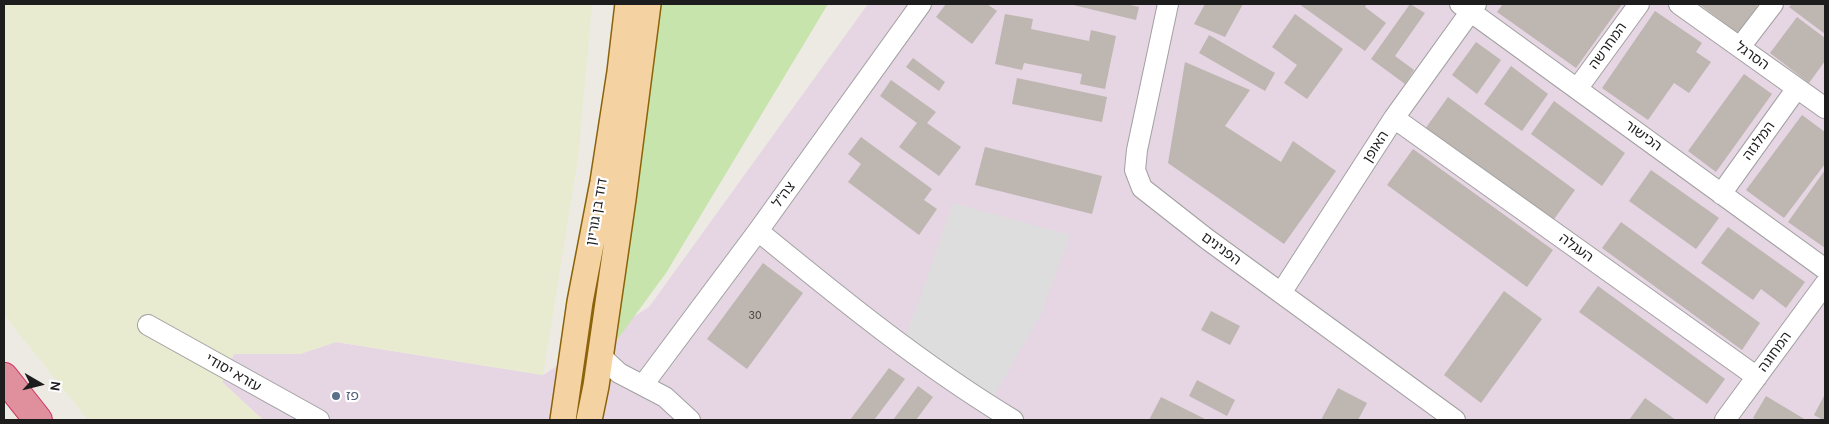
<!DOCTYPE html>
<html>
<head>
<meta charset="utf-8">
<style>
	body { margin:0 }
	#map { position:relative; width:1829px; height:424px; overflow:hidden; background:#edeae3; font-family:Karla,sans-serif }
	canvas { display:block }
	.frame { position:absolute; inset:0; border:5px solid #1d1d1d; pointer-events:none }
	.north { position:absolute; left:15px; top:359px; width:50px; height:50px; -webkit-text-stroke:4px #fff; paint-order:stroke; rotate:98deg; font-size:14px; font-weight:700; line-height:20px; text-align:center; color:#1d1d1d }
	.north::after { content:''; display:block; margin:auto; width:18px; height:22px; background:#1d1d1d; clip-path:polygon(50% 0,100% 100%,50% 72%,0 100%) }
</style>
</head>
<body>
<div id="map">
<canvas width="1829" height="424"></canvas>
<div class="frame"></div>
<div class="north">N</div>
</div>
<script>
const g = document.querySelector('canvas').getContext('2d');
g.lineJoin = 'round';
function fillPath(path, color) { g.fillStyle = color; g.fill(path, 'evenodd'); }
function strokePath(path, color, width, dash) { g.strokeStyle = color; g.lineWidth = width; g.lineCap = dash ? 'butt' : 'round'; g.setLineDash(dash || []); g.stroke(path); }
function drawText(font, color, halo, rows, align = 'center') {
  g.font = font + ' Karla,"Noto Sans Hebrew",sans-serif'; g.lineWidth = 4.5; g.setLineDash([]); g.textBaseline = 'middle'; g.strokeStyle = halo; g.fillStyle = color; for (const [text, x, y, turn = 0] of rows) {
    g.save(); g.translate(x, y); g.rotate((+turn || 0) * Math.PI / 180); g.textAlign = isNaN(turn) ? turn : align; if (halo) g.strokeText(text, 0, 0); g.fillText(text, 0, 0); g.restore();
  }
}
const industrial = new Path2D(`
	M868,4H1825V420H263L222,382L234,354H300L336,342L543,375L649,307Z`);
const farmland = new Path2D(`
	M4,4H592L578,158L543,375L336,342L300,354H234L222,382L263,420H88L4,315Z`);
const grass = new Path2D(`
	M654,4H828L666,273L617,340Z`);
const parking = new Path2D(`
	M953,203L1070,235L1041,314L991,401L906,336Z`);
const building = new Path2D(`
	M946,4H987L997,11L972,44L936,17Z
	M1069,4H1126L1139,7L1136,20Z
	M1205,4H1243L1225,37L1194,24Z
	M1299,4H1367L1365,7L1386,23L1365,51Z
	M1410,4L1425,13L1395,56L1414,70L1405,84L1371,59Z
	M1503,4H1622L1576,68L1497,12Z
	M1699,4H1755L1758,6L1738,33Z
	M1792,4H1825V34L1789,7Z
	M1655,11L1702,43L1696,52L1711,62L1689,93L1674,83L1648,120L1602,88Z
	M1005,14L1033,19L1031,29L1089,41L1091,30L1116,36L1105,89L1080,84L1082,74L1024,63L1022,70L995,64Z
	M1295,14L1343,49L1307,99L1284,83L1297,65L1272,47Z
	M1797,17L1825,38V61L1809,83L1770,53Z
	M1209,35L1275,73L1265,91L1199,53Z
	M1476,42L1501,60L1477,94L1452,75Z
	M913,58L945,82L939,91L906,67Z
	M1185,62L1250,90L1225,126L1281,162L1293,141L1336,171L1284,244L1168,163Z
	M1511,66L1548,94L1522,131L1484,104Z
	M1744,74L1772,94L1716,172L1688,151Z
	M1017,78L1107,97L1102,122L1012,104Z
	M891,80L936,112L927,123L961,147L939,176L899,147L917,123L880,96Z
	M1448,97L1575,190L1552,222L1425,129Z
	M1554,101L1625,153L1602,186L1531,134Z
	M1802,115L1825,132V164L1784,218L1746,190Z
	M861,137L932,189L924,200L937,209L919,235L848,182L861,164L848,154Z
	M985,147L1102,176L1092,214L975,185Z
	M1413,149L1553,250L1527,287L1387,185Z
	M1651,170L1719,218L1696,249L1629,201Z
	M1825,170V248L1788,222Z
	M1621,222L1760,323L1742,350L1602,248Z
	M1728,227L1805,282L1786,308L1761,289L1753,300L1701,263Z
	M763,263L803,293L747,369L707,339Z
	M1598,286L1725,379L1707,404L1579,312Z
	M1504,291L1542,319L1481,403L1444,375Z
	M1211,311L1240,326L1230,345L1201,330Z
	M889,368L905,379L874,420H850Z
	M1197,380L1235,400L1227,416L1189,396Z
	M918,386L933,397L916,420H893Z
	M1338,388L1367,403L1358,420H1321Z
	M1825,394V420H1823L1814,415Z
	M1766,396L1806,420H1757L1753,418Z
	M1161,397L1207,420H1149Z
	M1645,398L1676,420H1629Z`);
const minor = new Path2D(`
	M1168,4L1137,150L1135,170L1142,188L1207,239L1455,420
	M1460,4L1825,269
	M1679,4L1825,108
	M1740,47L1773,4
	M1577,89L1639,4
	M1394,118L1757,377
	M1721,194L1797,88
	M758,231C840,298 922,365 1013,420
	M1281,293L1394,118L1476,4
	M148,325L319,420
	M603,344V358L619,373L665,397L690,420
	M643,385L758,231L921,4
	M1725,420L1825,284`);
const major = new Path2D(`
	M563,420L580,302L603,182L620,72L628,4
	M589,420L596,386L623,199L648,4`);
const highway = new Path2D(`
	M4,377L38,420`);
const markers = [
	[336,396,5,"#5c6f8a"]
];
const numberNames = [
	["30",755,316]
];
const streetNames = [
	["המחרשה",1608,46,-54],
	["הסרגל",1752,56,36],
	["הכישור",1643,136,36],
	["המלגזה",1759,141,-54],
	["האופן",1376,147,-57],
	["צה\"ל",784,195,-54],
	["דוד בן גוריון",597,212,-80],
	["העגלה",1576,248,36],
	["הפנינים",1221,249,36],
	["המחוגה",1775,352,-54],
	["עזרא יסודי",233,373,30]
];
const serviceNames = [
	["פז",346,396]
];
fillPath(industrial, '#e6d6e3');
fillPath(farmland, '#e8ebd0');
fillPath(grass, '#c7e4ac');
fillPath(parking, '#ddd');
fillPath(building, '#beb6b0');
strokePath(minor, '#a1a1a1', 22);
strokePath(major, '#8b630a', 28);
strokePath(highway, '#cc3062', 30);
strokePath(minor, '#fff', 20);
strokePath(major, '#f5d2a1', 25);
strokePath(highway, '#e0909d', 28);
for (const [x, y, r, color] of markers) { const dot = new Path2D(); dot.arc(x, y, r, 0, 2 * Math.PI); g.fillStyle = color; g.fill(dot); strokePath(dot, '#fff', 2); }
drawText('11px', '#454342', null, numberNames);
drawText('14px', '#1d1d1d', '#fff', streetNames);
drawText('14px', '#4e5e75', '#fff', serviceNames, 'left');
</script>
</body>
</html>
